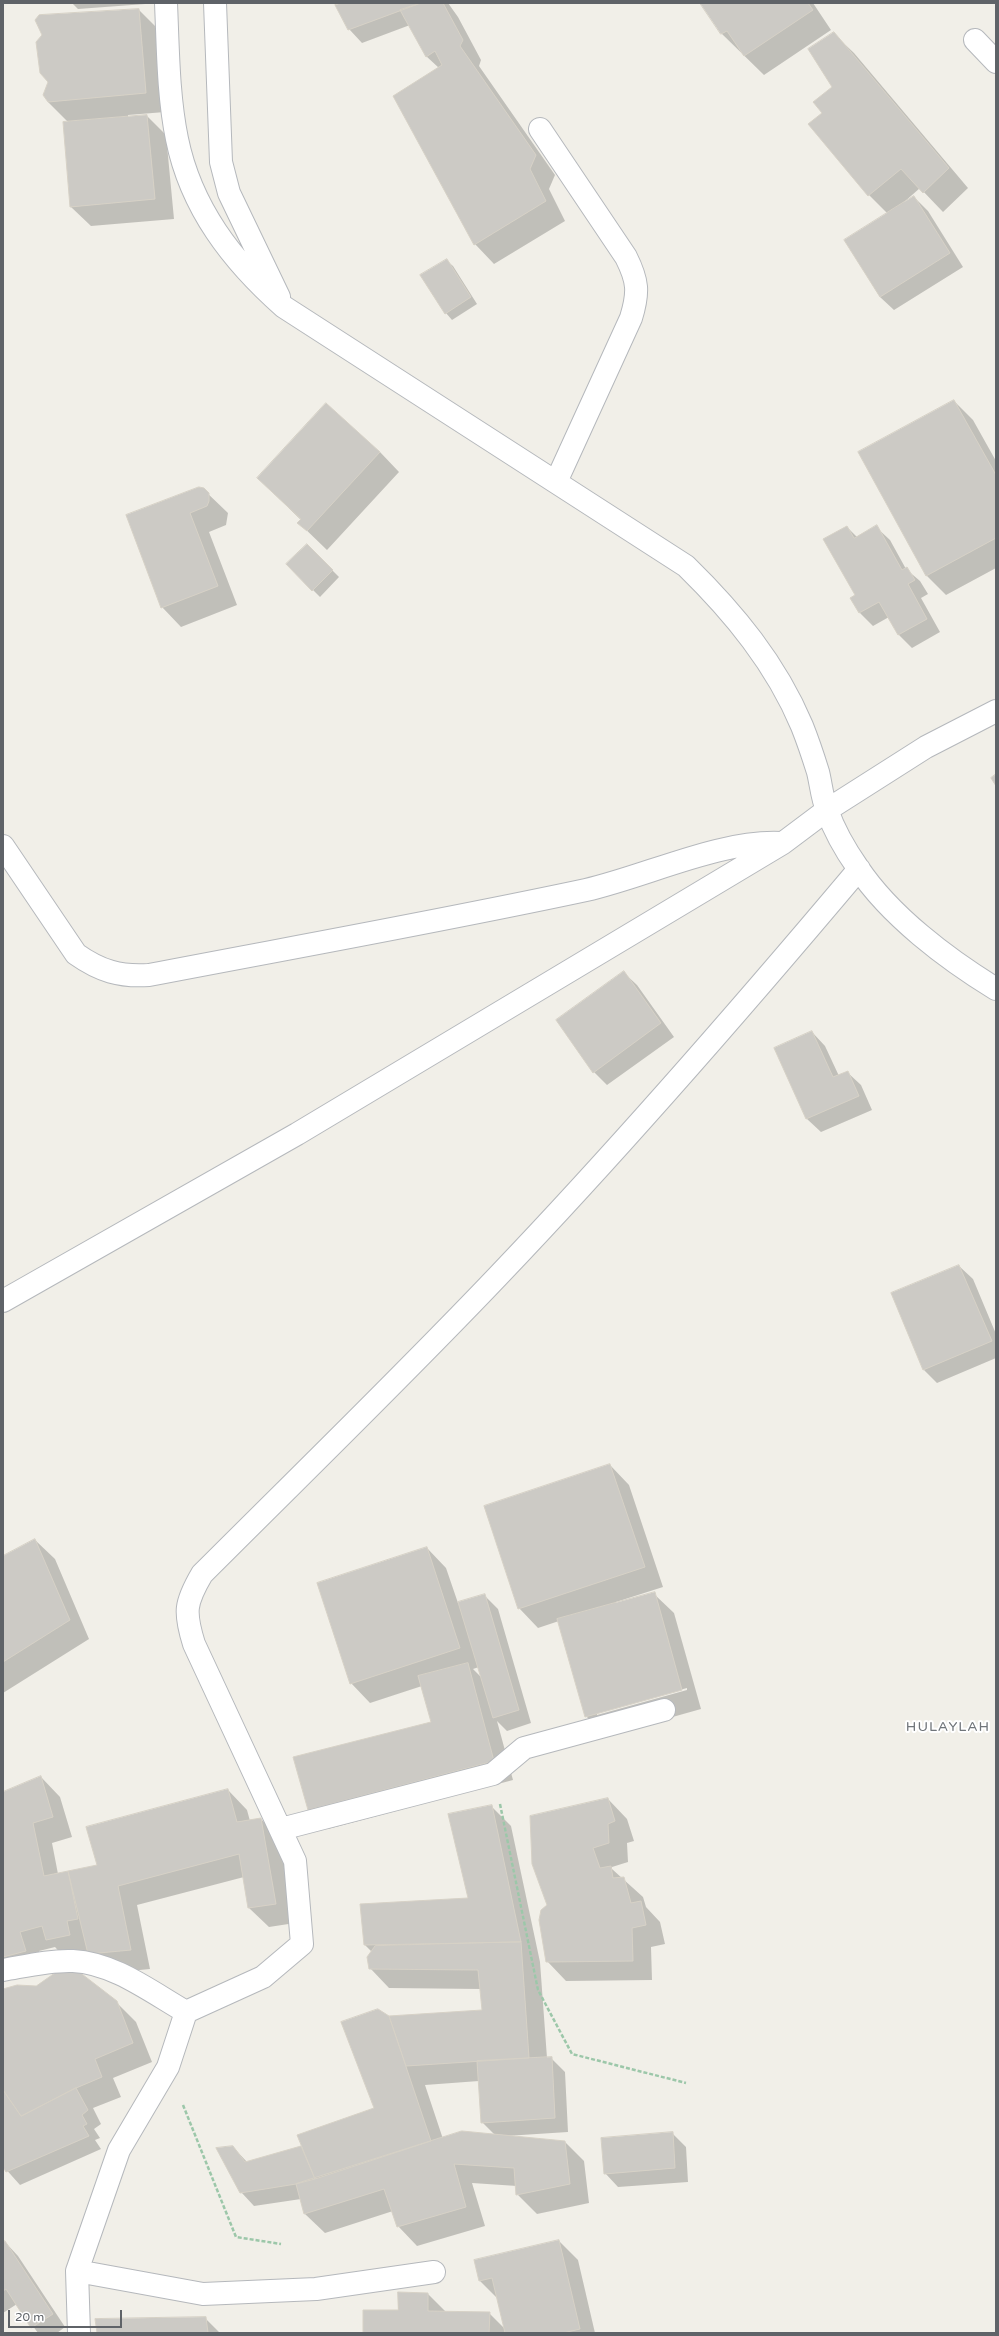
<!DOCTYPE html>
<html>
<head>
<meta charset="utf-8">
<style>
	body { margin:0 }
	#map { position:relative; width:999px; height:2336px; overflow:hidden; background:#f1efe8; font-family:"Varela Round",sans-serif }
	canvas { display:block }
	.frame { position:absolute; inset:0; border:4px solid #5f6368; pointer-events:none }
	.scale { position:absolute; left:8px; top:2310px; width:114px; height:18px; box-sizing:border-box; border:2px solid #5f6368; border-top:0; padding-left:5px; font-size:12px; line-height:14px; white-space:nowrap; color:#5f6368; -webkit-text-stroke:3px #fff; paint-order:stroke }
</style>
</head>
<body>
<div id="map">
<canvas width="999" height="2336"></canvas>
<div class="frame"></div>
<div class="scale">20 m</div>
</div>
<script>
const g = document.querySelector('canvas').getContext('2d');
g.lineJoin = 'round';
function fillPath(path, color) { g.fillStyle = color; g.fill(path, 'evenodd'); }
function strokePath(path, color, width, dash) { g.strokeStyle = color; g.lineWidth = width; g.lineCap = dash ? 'butt' : 'round'; g.setLineDash(dash || []); g.stroke(path); }
function drawText(font, color, halo, rows, align = 'center') {
  g.font = font + ' "Varela Round",sans-serif'; g.lineWidth = 4; g.setLineDash([]); g.textBaseline = 'middle'; g.strokeStyle = halo; g.fillStyle = color; for (const [text, x, y, turn = 0] of rows) {
    g.save(); g.translate(x, y); g.rotate((+turn || 0) * Math.PI / 180); g.textAlign = isNaN(turn) ? turn : align; if (halo) g.strokeText(text, 0, 0); g.fillText(text, 0, 0); g.restore();
  }
}
const shadow = new Path2D(`
	M72,3H159L78,9Z
	M345,3H448L458,17L481,60L479,66L555,175L549,189L565,221L494,264L475,244L439,68L426,56L410,25L362,43L349,29Z
	M702,3H813L831,30L764,75L722,34Z
	M139,10L158,29L165,112L128,115V117L147,116L166,135L174,219L91,226L71,207L69,123L48,102Z
	M834,34L854,53L968,188L943,212L920,188L903,203L914,197L928,211L963,267L894,310L880,297L845,240L888,214L869,195L810,124L823,114L833,87Z
	M446,260L453,266L477,304L452,320L446,313Z
	M954,401L973,420L996,461V568L946,595L927,576L860,452Z
	M380,452L399,472L327,550L299,523L301,520L258,478Z
	M203,489L228,513L226,525L209,532L237,605L181,627L162,607L127,516Z
	M847,527L857,537L876,527L890,540L906,569L920,581L928,594L921,598L940,632L912,648L899,635L889,617L873,626L860,613L851,598L856,595Z
	M307,545L339,577L320,597L287,564Z
	M623,972L637,985L674,1037L607,1085L594,1072Z
	M812,1032L825,1046L839,1076L847,1072L861,1085L872,1110L821,1132L807,1119L776,1048Z
	M959,1266L973,1279L996,1334V1358L937,1383L924,1370L892,1293Z
	M610,1465L629,1485L663,1587L616,1602L617,1604L654,1594L674,1613L701,1709L605,1736L586,1716L559,1621L538,1628L519,1608ZM687,1688V1690L597,1715V1712Z
	M35,1540L55,1559L89,1639L3,1693V1557Z
	M427,1548L446,1568L458,1603L484,1595L498,1609L531,1723L507,1731L497,1721L513,1780L328,1829L309,1810L294,1758L432,1723L422,1686L370,1703L351,1683ZM479,1667L482,1678L473,1669Z
	M41,1777L60,1797L72,1837L52,1843L58,1874L98,1866L228,1790L247,1810L250,1821L261,1819L280,1838L295,1923L269,1927L249,1908L244,1877L137,1905L150,1969L109,1973L66,1959L55,1947L39,1951L44,1970L3,1982V1793Z
	M608,1799L627,1819L634,1841L627,1843L628,1862L612,1867V1869L643,1897L646,1907L660,1922L665,1944L651,1947L652,1980L566,1981L547,1961L548,1905Z
	M491,1806L511,1826L540,1962L547,2058H551L565,2072L568,2132L506,2136L565,2142L584,2161L589,2203L537,2214L517,2194V2186L472,2183L485,2226L417,2246L398,2226L393,2211L325,2233L305,2214L301,2199L254,2206L241,2192L233,2147L247,2162L301,2147L305,2151L375,2109L389,2017L483,2011L481,1989L389,1988L370,1968L372,1952L365,1945L469,1899ZM479,2081L482,2122L495,2135L443,2139L425,2085Z
	M3,1990L116,2002L136,2022L152,2062L113,2078L121,2097L93,2108L101,2124L94,2129L100,2138L95,2140L101,2149L20,2185L3,2166Z
	M672,2133L686,2147L688,2182L618,2187L605,2173Z
	M559,2241L578,2260L595,2333H364L428,2294L446,2312L489,2313L505,2329L497,2298L480,2281L475,2261Z
	M5,2242L18,2256L65,2327L57,2333H38L17,2304L3,2313V2243Z
	M205,2318L220,2333H98Z`);
const building = new Path2D(`
	M342,3H421L348,30L335,5Z
	M421,3H443L463,40L460,46L536,155L530,169L546,201L474,245L393,96L442,65L435,51L426,57L400,10Z
	M700,3H808L813,10L744,56L727,31L721,34Z
	M139,9L146,93L48,102L43,95L48,82L40,73L36,42L42,35L35,20L39,15Z
	M834,32L949,168L923,193L901,169L868,196L808,124L822,113L813,102L832,87L808,49Z
	M147,115L155,199L70,207L63,122Z
	M914,196L950,253L880,297L844,240Z
	M447,259L471,297L445,314L420,275Z
	M954,400L996,475V538L926,576L858,452Z
	M326,403L380,452L307,531L297,523L301,519L257,478Z
	M199,487L204,488L209,493V501L207,506L190,513L218,586L161,608L126,515Z
	M877,525L902,570L907,567L915,580L908,584L927,619L898,635L879,602L859,613L850,598L855,595L823,539L847,526L854,538Z
	M307,544L333,570L312,591L286,564Z
	M996,774V786L991,778Z
	M624,971L661,1023L593,1073L556,1020Z
	M812,1031L833,1077L848,1071L859,1096L806,1119L774,1048Z
	M959,1265L992,1341L923,1370L891,1293Z
	M610,1464L645,1567L518,1609L484,1506Z
	M35,1539L70,1620L3,1662V1556Z
	M427,1547L460,1648L350,1684L317,1583Z
	M655,1592L682,1690L585,1717L557,1619Z
	M485,1594L519,1710L493,1718L458,1602Z
	M468,1663L494,1761L308,1810L293,1757L431,1722L418,1676Z
	M41,1776L53,1817L33,1823L44,1876L68,1871L78,1919L67,1921L70,1935L46,1940L42,1926L20,1932L26,1951L3,1957V1792Z
	M228,1789L237,1822L261,1818L276,1904L248,1908L239,1854L118,1886L131,1950L88,1954L68,1871L97,1865L86,1827Z
	M608,1798L615,1821L608,1824L609,1843L593,1848L600,1868L611,1866L613,1878L624,1877L631,1903L641,1901L646,1925L632,1928L633,1961L546,1962L539,1920L541,1910L547,1905L532,1864L530,1816Z
	M492,1805L521,1942L364,1945L360,1904L468,1898L448,1814Z
	M521,1942L529,2058L406,2066L389,2016L482,2010L478,1970L369,1969L367,1957L375,1946Z
	M58,1971H78L117,2001L133,2043L95,2059L102,2077L76,2088L21,2116L3,2090V1989L17,1985L36,1986Z
	M378,2009L389,2016L431,2141L315,2179L297,2135L374,2108L341,2022Z
	M552,2057L555,2118L481,2123L477,2061Z
	M76,2088L88,2110L82,2115L87,2124L83,2126L89,2136L6,2172L3,2167V2090L21,2116Z
	M462,2131L565,2141L570,2184L516,2195L514,2168L454,2164L466,2207L397,2227L384,2189L304,2214L296,2184Z
	M673,2132L675,2168L604,2174L601,2138Z
	M233,2146L245,2162L301,2146L315,2179L296,2184L240,2193L216,2148Z
	M559,2240L580,2329L563,2333H505L492,2278L479,2281L474,2260Z
	M5,2241L53,2314L31,2328L6,2289L3,2291V2242Z
	M398,2292L428,2293V2311L490,2312L489,2333H363V2310H398Z
	M206,2317L208,2333H97L95,2319Z`);
const path = new Path2D(`
	M500,1804L538,1990L572,2054L686,2083
	M183,2105L236,2237L281,2244`);
const minor = new Path2D(`
	M166,3C168,48 168,95 177,139C191,208 232,261 284,307L686,566C734,613 776,664 802,726C808,741 813,756 818,772C821,784 822,798 827,810C834,830 846,851 858,868C890,916 947,959 996,989
	M215,3L221,162L229,193L279,297
	M975,40L996,62
	M540,129L626,257C638,281 639,292 631,318L556,482
	M3,846L76,954C100,971 120,977 149,975C295,947 441,921 586,890C647,876 720,840 781,843
	M3,1301L297,1134L783,843L827,810L926,747L996,711
	M281,1829L493,1774L524,1748L664,1710
	M3,1970C26,1966 50,1960 73,1961C114,1963 151,1992 186,2012
	M77,2271L203,2294L316,2289L434,2272
	M79,2333L77,2271L119,2150L168,2067L186,2012L263,1977L302,1944L295,1861L194,1644C184,1612 185,1603 202,1574C301,1475 402,1377 499,1275C624,1144 742,1008 859,869`);
const quarterNames = [
	["HULAYLAH",948,1727]
];
fillPath(shadow, '#0003');
fillPath(building, '#cccac5');
strokePath(building, '#d6d1c6', 1);
strokePath(minor, '#b5b8bc', 24);
strokePath(path, '#9cc7a9', 2.5, [4, 2]);
strokePath(minor, '#fff', 22);
g.letterSpacing = '1px';
drawText('14px', '#70757a', '#fff', quarterNames);
g.letterSpacing = '0px';
</script>
</body>
</html>
